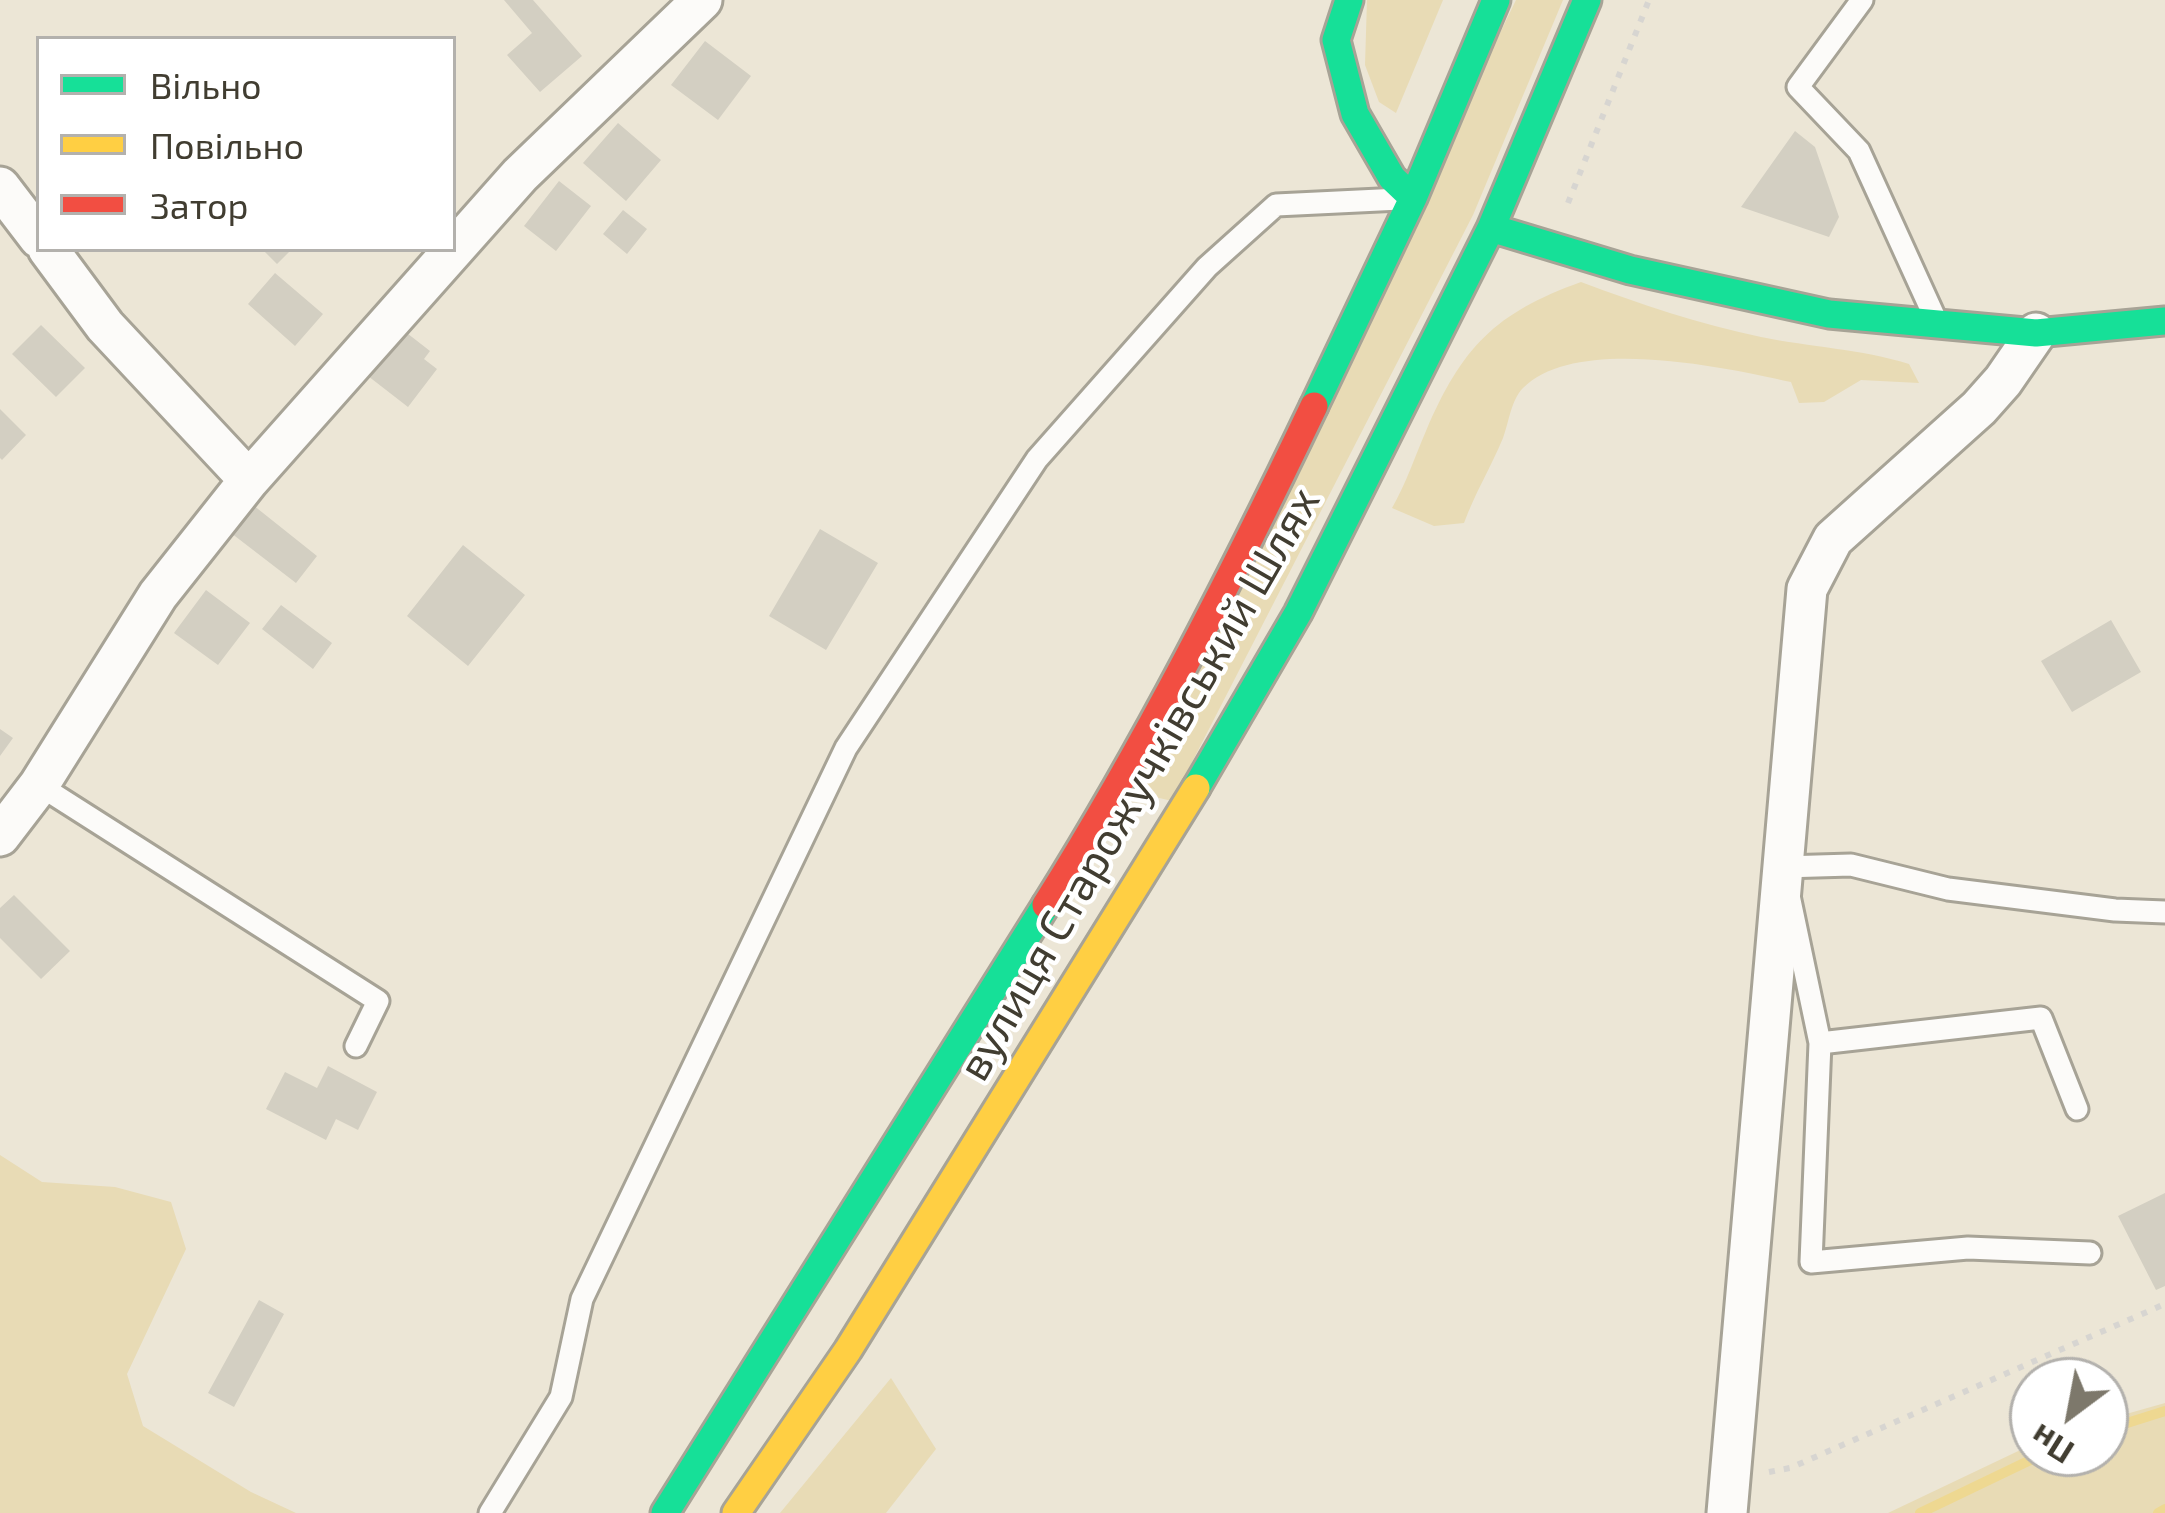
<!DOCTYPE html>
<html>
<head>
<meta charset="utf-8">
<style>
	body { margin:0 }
	#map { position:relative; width:2165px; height:1513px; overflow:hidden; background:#ece6d6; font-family:"Exo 2",sans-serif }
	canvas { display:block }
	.legend { position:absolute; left:36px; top:36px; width:420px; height:216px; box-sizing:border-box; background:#fff; border:3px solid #b3b1ad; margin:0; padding:15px 21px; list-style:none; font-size:36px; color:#413d31 }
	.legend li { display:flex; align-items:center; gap:24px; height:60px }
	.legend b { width:60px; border:3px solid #b3b1ad }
	.north { position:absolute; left:2009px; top:1357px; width:120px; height:120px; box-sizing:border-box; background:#fff; border:3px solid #b3b1ad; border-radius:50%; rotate:212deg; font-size:33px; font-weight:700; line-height:48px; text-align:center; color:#413d31 }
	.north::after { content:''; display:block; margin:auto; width:42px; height:54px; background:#7d786b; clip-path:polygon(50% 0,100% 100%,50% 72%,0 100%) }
</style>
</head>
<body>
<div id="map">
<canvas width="2165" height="1513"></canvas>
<ul class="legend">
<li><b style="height:15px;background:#16e098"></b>Вільно</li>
<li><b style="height:15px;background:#ffcf43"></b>Повільно</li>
<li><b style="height:15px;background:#f24e42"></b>Затор</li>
</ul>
<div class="north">Пн</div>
</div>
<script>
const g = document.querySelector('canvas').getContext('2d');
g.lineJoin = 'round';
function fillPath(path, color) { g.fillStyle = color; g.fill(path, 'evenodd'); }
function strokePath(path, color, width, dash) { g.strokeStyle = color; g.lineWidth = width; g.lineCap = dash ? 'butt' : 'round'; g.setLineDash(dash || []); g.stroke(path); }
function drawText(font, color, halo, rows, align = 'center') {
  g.font = font + ' "Exo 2",sans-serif'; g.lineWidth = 9; g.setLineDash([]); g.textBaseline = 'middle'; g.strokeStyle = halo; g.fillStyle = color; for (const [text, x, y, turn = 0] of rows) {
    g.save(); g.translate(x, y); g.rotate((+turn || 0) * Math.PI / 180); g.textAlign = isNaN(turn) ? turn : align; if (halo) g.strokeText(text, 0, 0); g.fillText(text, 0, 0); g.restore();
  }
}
const green = new Path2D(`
	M1367,0H1443L1396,113L1379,102L1365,65Z
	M1516,0H1563L1473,215L1172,801L1151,796L1140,777Z
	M1581,282C1640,304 1699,324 1761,337C1810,347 1861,349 1909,364L1919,383L1861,380L1824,402L1799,403L1791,382C1724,367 1575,335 1523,388C1511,400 1509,422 1503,438C1491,467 1475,493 1464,523L1434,526L1392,508C1406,484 1415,456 1426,431C1462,347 1495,313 1581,282Z
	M0,1155L42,1182L115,1187L171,1202L186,1249L127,1374L143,1426L251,1492L296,1513H0Z
	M891,1378L936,1449L886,1513H780Z
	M2165,1403V1513H1888L2033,1444V1453H2105V1420Z`);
const stream = new Path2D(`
	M2105,1430L2165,1411
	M1920,1513L2045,1453
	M2158,1513L2165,1509`);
const building = new Path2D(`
	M504,0H533L582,56L540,92L507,55L532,33Z
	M705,41L751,76L718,120L671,85Z
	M618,123L661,160L626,201L583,163Z
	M1795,131L1815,147L1839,217L1829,237L1741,207Z
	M559,181L591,206L556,251L524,226Z
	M623,210L647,229L627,254L603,234Z
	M262,249H292L277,264Z
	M275,273L323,314L295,346L248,304Z
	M41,325L85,368L56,397L12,354Z
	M403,330L430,351L424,359L437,369L408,407L368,376Z
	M0,409L26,435L2,460L0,458Z
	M253,505L317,556L296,583L231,533Z
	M820,529L878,563L826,650L769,616Z
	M463,545L525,595L468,666L407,616Z
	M206,590L250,623L218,665L174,633Z
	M281,605L332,643L313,669L262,629Z
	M2111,620L2141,672L2072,712L2041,661Z
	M0,729L13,738L0,756Z
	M14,895L70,951L41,979L0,938V908Z
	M328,1066L377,1092L358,1130L336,1119L326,1140L266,1109L285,1072L317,1088Z
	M2165,1193V1286L2156,1290L2118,1216Z
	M259,1300L284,1314L234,1407L208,1393Z`);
const path = new Path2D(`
	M1568,203L1649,0
	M1769,1472L1790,1468L2165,1304`);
const lane = new Path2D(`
	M1862,0L1798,87L1859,151L1935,318
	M39,785L378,1001L356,1046
	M1820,1043L1811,1262L1968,1248L2090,1253
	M2077,1109L2041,1018L1820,1043L1783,867L1851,865L1948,889L2115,910L2165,912
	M490,1513L561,1397L582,1299L846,748L1037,459L1207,267L1276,205L1400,199`);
const street = new Path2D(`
	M0,187L39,238
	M48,249L105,326L249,480
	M0,836L39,785L158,595L249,480L520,175L702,0
	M1727,1513L1807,589L1833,539L1979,408L2003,381L2036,333`);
const fast = new Path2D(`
	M1349,0L1336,40L1355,114L1392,178L1413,198
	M1491,228L1630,270L1829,314L2036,333L2165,321
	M1314,406L1413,198L1496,0
	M1196,788L1298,613L1491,228L1587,0
	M665,1513L1046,905`);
const slow = new Path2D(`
	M736,1513L848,1350L1196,788`);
const jam = new Path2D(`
	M1046,905C1147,744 1232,577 1314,406`);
const streetNames = [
	["вулиця Старожучківський Шлях",1139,784,-60]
];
fillPath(green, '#e8dbb5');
strokePath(stream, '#eed891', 10);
fillPath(building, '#d3cfc2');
strokePath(lane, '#a7a396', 27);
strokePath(street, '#a7a396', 45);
strokePath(fast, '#a7a396', 33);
strokePath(slow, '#a7a396', 33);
strokePath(jam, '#a7a396', 33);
strokePath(path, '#d7d5d1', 6, [6, 9]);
strokePath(lane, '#fcfbf9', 21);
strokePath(street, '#fcfbf9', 39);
strokePath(fast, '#16e098', 27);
strokePath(slow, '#ffcf43', 27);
strokePath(jam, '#f24e42', 27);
drawText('45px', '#413d31', '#fff', streetNames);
</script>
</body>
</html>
